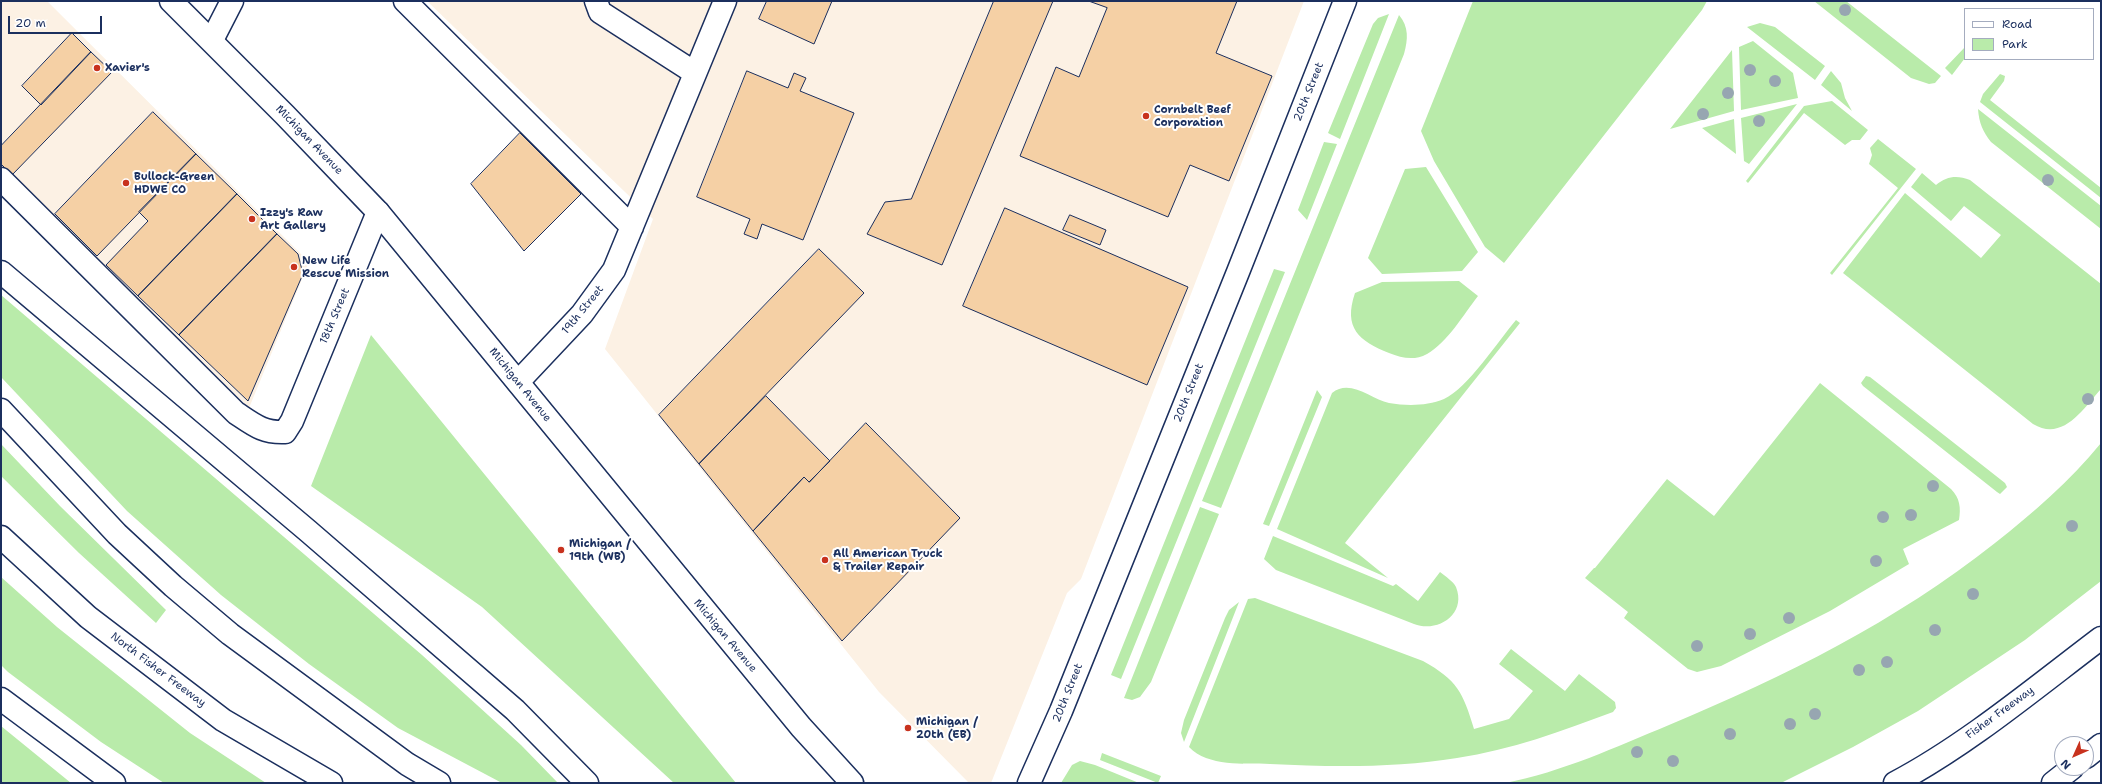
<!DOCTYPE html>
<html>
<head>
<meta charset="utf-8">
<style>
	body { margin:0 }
	#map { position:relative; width:2102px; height:784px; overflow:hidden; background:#fff; font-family:"Shantell Sans",sans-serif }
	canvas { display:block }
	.frame { position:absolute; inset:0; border:2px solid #1b2f5e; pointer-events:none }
	.legend { position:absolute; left:1964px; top:8px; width:130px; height:52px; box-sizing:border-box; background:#fff; border:1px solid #a4acbf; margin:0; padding:5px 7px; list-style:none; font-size:12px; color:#1b2f5e }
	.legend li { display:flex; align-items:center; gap:8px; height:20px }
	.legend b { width:20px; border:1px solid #a4acbf }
	.north { position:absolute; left:2054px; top:736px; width:40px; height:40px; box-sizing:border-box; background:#fff; border:1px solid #a4acbf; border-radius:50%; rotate:225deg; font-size:11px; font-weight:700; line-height:16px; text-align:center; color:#1b2f5e }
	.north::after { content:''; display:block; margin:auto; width:14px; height:18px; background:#c8321e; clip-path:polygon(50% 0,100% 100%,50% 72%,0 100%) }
	.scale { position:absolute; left:8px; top:16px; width:94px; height:18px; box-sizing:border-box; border:2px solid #1b2f5e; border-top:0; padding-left:5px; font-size:12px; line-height:14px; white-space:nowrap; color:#1b2f5e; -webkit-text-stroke:3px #fff; paint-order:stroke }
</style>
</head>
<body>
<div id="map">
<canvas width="2102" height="784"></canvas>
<div class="frame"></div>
<ul class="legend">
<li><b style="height:5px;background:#fff"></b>Road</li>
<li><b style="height:11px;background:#b9ebaa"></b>Park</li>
</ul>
<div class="north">N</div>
<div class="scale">20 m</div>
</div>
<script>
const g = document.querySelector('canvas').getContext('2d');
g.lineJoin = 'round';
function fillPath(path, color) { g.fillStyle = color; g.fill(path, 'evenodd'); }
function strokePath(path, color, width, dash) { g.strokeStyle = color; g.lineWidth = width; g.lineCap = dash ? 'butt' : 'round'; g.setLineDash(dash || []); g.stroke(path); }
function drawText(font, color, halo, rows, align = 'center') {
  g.font = font + ' "Shantell Sans",sans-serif'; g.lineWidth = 4; g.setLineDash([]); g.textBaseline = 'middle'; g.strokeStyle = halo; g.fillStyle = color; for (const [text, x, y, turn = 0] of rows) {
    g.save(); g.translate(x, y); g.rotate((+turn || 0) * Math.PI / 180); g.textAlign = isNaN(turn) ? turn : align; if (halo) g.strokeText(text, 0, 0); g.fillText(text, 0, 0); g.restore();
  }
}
const built = new Path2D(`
	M1,1H47L309,262L249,408L1,167Z
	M427,1H1304L1081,579L1067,593L991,783H969L879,692L605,349L653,219Z`);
const green = new Path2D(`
	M1473,1H1707L1702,10L1504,263L1485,247L1434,161L1421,131Z
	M1814,1H1846L1941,76L1935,83L1929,84L1911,78Z
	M1389,14L1340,139L1328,133L1373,24L1378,18Z
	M1399,15C1409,27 1408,39 1404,54L1221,508L1202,501Z
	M1760,23L1775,27L1825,66L1815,80L1747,27Z
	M1753,41L1793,73L1798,98L1741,110L1739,47Z
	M1965,47V58L1952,75L1945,68Z
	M1732,50L1734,111L1670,129Z
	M1831,71L1841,83L1845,98L1852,111L1821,85Z
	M2000,74L2005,76L2004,81L1990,100L2101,188V198L1980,102L1983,94Z
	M1832,101L1868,130L1860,140H1852L1845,145L1804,113L1748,183L1746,181L1804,106Z
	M1797,104L1749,164L1744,161L1741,118Z
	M1978,109L2101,206V229L1991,142C1983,132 1979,123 1978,109Z
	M1734,119L1736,154L1702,128Z
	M1878,139L1916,169L1832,275L1830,273L1898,188L1869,164L1872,155L1870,148Z
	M1324,142L1337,144L1307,220L1298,210Z
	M1426,167L1478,252L1462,271L1382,274L1368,258L1405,169Z
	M1922,173L1936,185C1947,176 1957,175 1970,180L2101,284V389C2083,409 2063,442 2033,424L1843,273L1905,193L1981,258L2001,235L1964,206L1951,221L1911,187Z
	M1274,269L1285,272L1121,679L1111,675Z
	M1459,281L1478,296C1464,314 1447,343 1427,354C1414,361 1402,358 1389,353C1359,341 1343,328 1355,293L1382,282Z
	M1,295L422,655L521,745L558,783H502L398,728L309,664L221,595L127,511L1,377Z
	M1516,320L1520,323L1345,543L1388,578L1277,529L1332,393C1350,378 1371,399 1389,403C1407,406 1427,406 1444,399C1468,388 1498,341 1516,320Z
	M371,335L736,783H674L482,607L311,486Z
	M1866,376L1870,377L2005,483L2007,487L2000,494L1997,492L1863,386L1861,383Z
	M1820,383L1951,489C1960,498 1961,508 1959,520L1903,549L1909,564L1830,611L1721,666L1697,672L1688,669L1624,618L1628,612L1585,578L1594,568H1595L1667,479L1714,516Z
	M1317,390L1322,397L1269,526L1263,524Z
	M2101,443V581L2025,640L1918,711L1853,747L1781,783H1505C1562,772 1616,747 1669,725C1786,676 1895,622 1995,543C2033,513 2070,481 2101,443Z
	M1,444L60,506L166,610L156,623L79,553L1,476Z
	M1200,507L1219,514L1151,682L1140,697L1132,700L1124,698Z
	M1273,536L1393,586L1396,584L1418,601L1440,572C1446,577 1453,581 1456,587C1467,615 1437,633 1414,624L1276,570L1264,559Z
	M1,577L57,627L190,733L266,783H164L101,742L8,672L1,665Z
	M1255,598L1423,661C1457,680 1463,692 1474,729L1509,719L1533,691L1499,664L1511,649L1565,691L1579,674L1615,702L1616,708L1613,712C1562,731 1511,750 1457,758C1396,768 1332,767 1270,764C1244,763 1208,767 1189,747L1248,599Z
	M1239,602L1184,742L1181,733L1184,720L1225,618L1229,610Z
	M1,726L71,783H1Z
	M1102,753L1161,776L1158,783L1100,760Z
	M1080,761L1095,765L1139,783H1061L1072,765Z`);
const building = new Path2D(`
	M767,1H832L814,44L759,19Z
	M994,1H1053L942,265L867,234L885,202L911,199Z
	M1089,1H1237L1216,53L1272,76L1229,181L1190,165L1168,217L1020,156L1056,67L1079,77L1107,8Z
	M72,33L91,52L41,105L22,86Z
	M91,52L112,72L12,175L1,164V146Z
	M747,71L788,88L794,73L806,78L800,91L854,113L803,240L762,224L757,239L744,234L750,219L697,197Z
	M153,112L196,154L97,256L55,214Z
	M520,133L581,194L524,251L471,184Z
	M196,154L237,194L138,296L106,265L148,221L139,212Z
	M237,194L277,234L179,335L138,296Z
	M1005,208L1188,287L1147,385L963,306Z
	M1070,215L1106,230L1100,245L1063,230Z
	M277,234L298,254L303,274L248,401L179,335Z
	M819,249L864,293L699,464L659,415Z
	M766,396L830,461L809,482L804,477L753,531L699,464Z
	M866,423L960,518L842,641L753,531L804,477L809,482Z`);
const minor = new Path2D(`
	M405,1L632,227
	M596,1L600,12L695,73
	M212,40L232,1
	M1,179L236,413C254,425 263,433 285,432L292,421L378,212
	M518,382L582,314L614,270L725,1
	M1029,783L1061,711L1238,272L1345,1`);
const major = new Path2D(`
	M171,1L285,115L378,212L801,727L852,783`);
const highway = new Path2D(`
	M1,272L308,531L515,710L587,783
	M1,410L117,534L173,586L230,634L407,764L439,783
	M1,537L88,617L223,720L331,783
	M1,699L114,783
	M2086,757L2101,745
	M1895,783C1967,745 2036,687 2101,638
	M2053,783L2072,768`);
const trees = [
	[1845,10],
	[1750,70],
	[1775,81],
	[1728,93],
	[1703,114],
	[1759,121],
	[2048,180],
	[2088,399],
	[1933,486],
	[1911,515],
	[1883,517],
	[2072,526],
	[1876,561],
	[1973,594],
	[1789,618],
	[1935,630],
	[1750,634],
	[1697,646],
	[1887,662],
	[1859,670],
	[1815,714],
	[1790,724],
	[1730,734],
	[1637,752],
	[1673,761]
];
const markers = [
	[97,68,4,"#c8321e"],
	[1146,116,4,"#c8321e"],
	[126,183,4,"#c8321e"],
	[252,219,4,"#c8321e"],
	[294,267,4,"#c8321e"],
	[561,550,4,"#c8321e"],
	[825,560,4,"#c8321e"],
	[908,728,4,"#c8321e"]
];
const poiNames = [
	["Xavier's",105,68],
	["Cornbelt Beef",1154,110],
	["Corporation",1154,123],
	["Bullock-Green",134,177],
	["HDWE CO",134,190],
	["Izzy's Raw",260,213],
	["Art Gallery",260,226],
	["New Life",302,261],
	["Rescue Mission",302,274],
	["Michigan /",569,544],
	["19th (WB)",569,557],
	["All American Truck",833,554],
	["& Trailer Repair",833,567],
	["Michigan /",916,722],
	["20th (EB)",916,735]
];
const streetNames = [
	["20th Street",1309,92,-68],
	["Michigan Avenue",309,140,46],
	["19th Street",583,310,-51],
	["18th Street",335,316,-67],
	["Michigan Avenue",520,385,51],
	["20th Street",1189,393,-68],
	["Michigan Avenue",725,636,50],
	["North Fisher Freeway",158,670,37],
	["20th Street",1068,693,-68],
	["Fisher Freeway",2000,713,-36]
];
fillPath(built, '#fcf1e4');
fillPath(green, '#b9ebaa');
fillPath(building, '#f5d0a5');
strokePath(building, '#1b2f5e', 1);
strokePath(minor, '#1b2f5e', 25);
strokePath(major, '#1b2f5e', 25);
strokePath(highway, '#1b2f5e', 25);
strokePath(minor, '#fff', 22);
strokePath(major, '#fff', 22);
strokePath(highway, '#fff', 22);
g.fillStyle = '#97a6b1';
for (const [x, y] of trees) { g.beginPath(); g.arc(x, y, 6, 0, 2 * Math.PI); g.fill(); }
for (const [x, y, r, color] of markers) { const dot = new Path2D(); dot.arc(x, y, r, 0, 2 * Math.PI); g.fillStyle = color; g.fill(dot); strokePath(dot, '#fff', 1.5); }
drawText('bold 11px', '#1b2f5e', '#fff', poiNames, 'left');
drawText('11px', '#1b2f5e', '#fff', streetNames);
</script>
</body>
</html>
